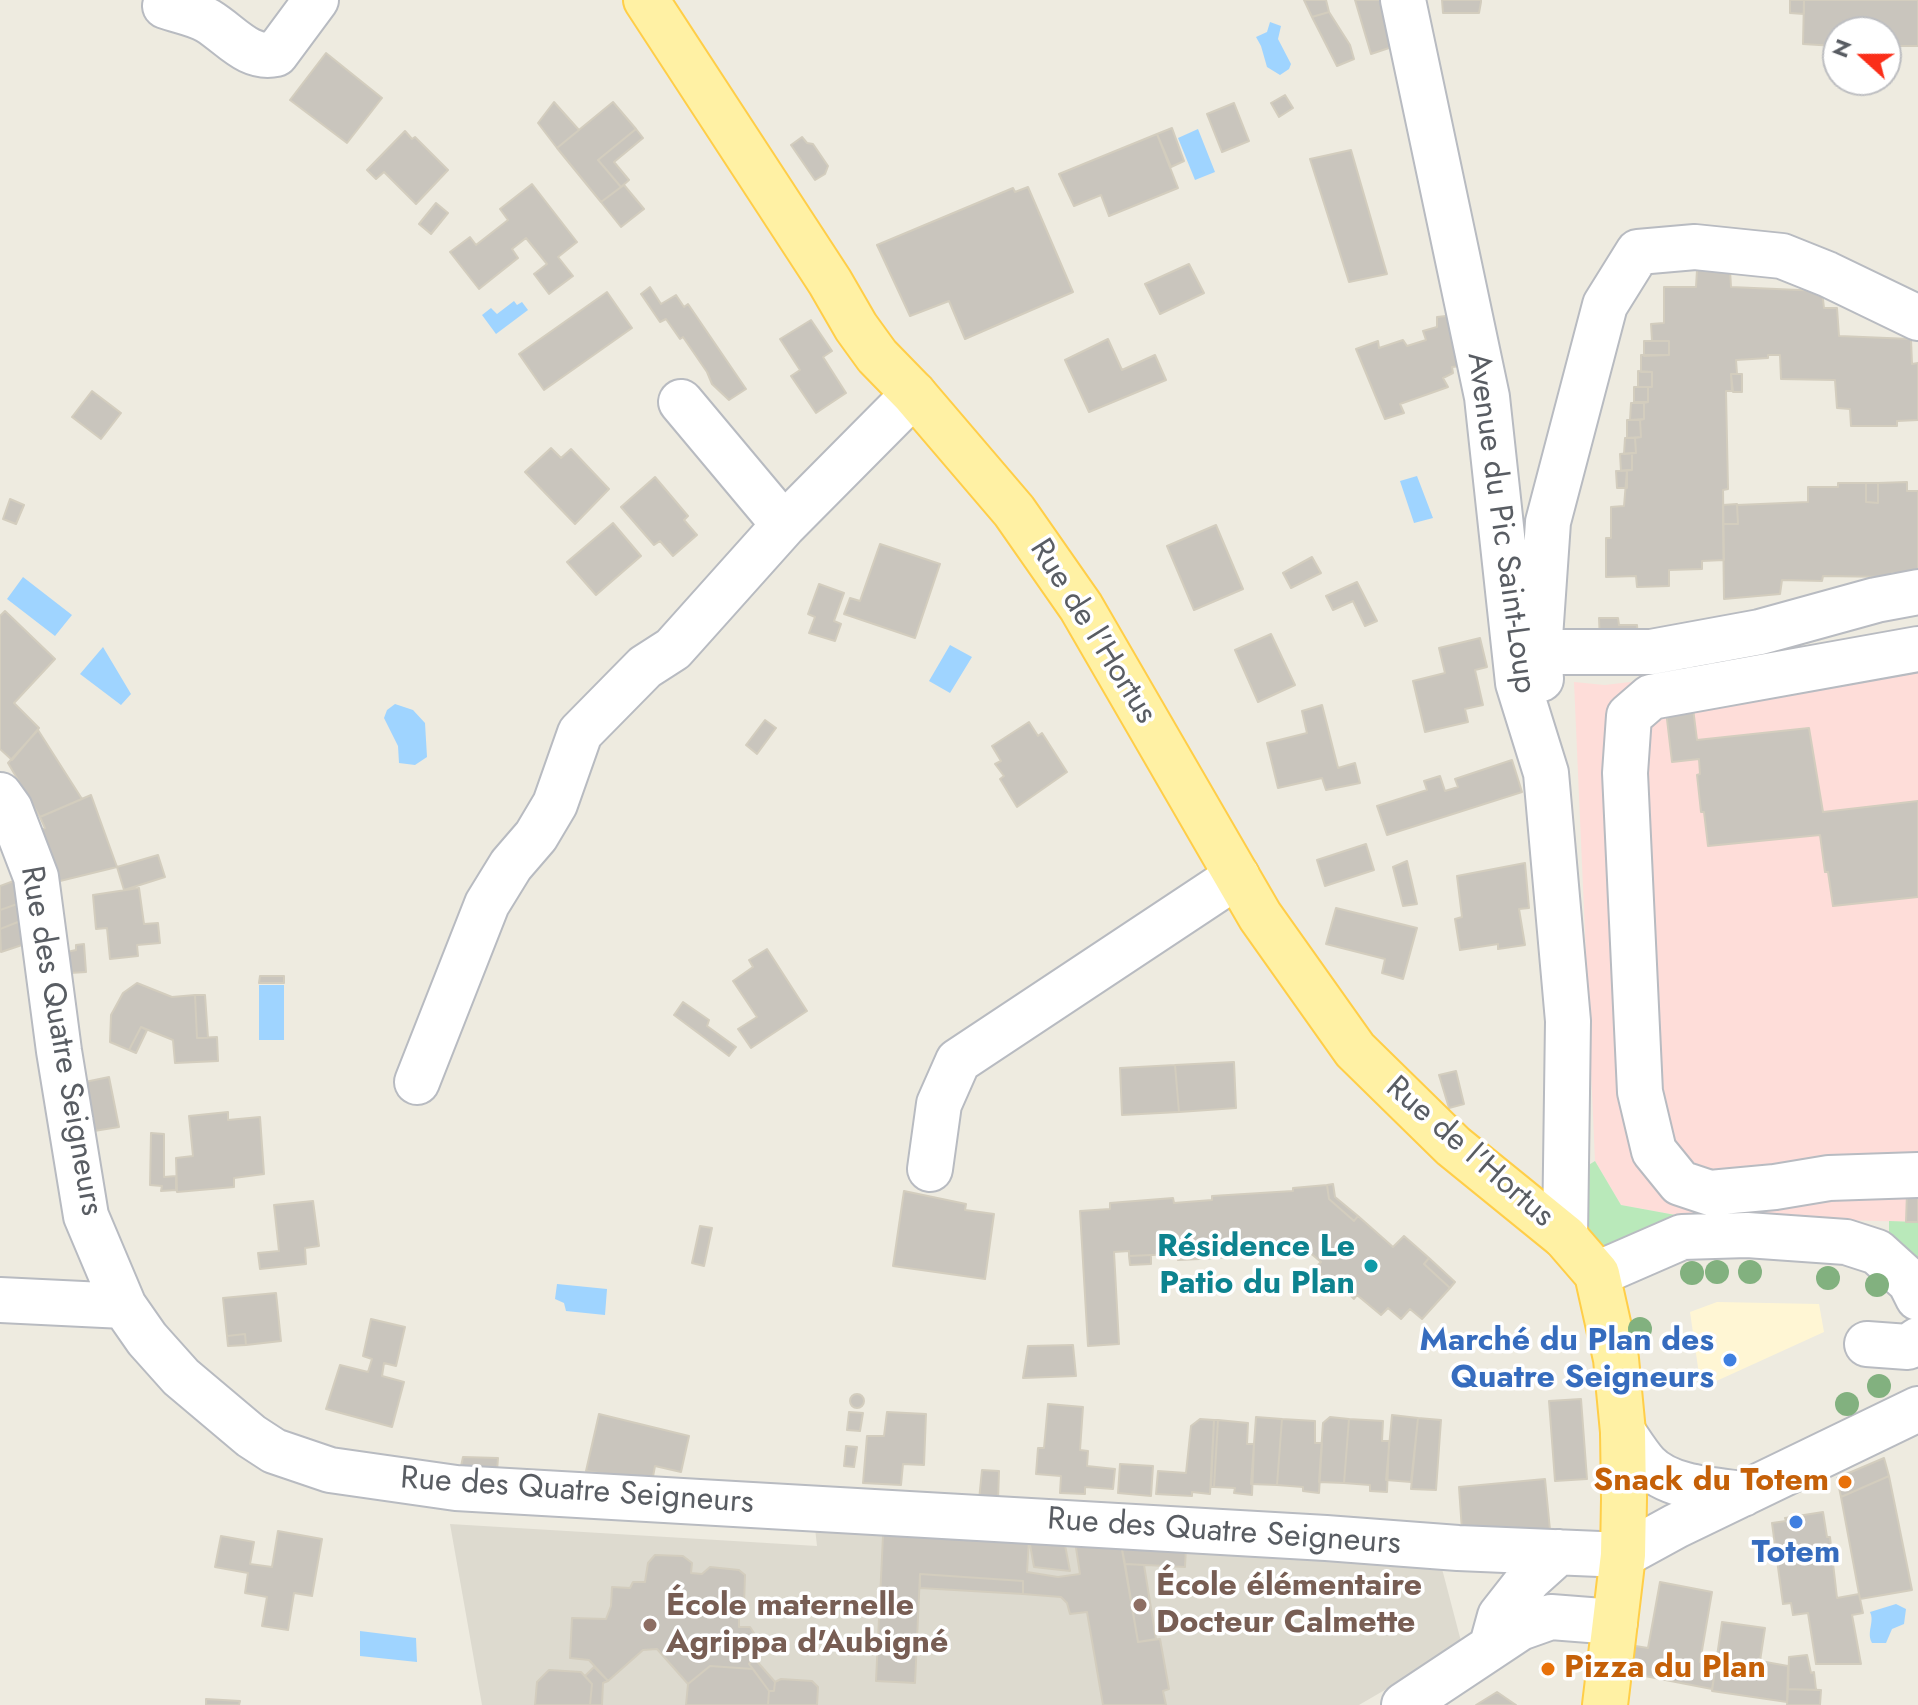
<!DOCTYPE html>
<html>
<head>
<meta charset="utf-8">
<style>
	body { margin:0 }
	#map { position:relative; width:1918px; height:1705px; overflow:hidden; background:#eeebe0; font-family:Jost,sans-serif }
	canvas { display:block }
	.north { position:absolute; left:1822px; top:16px; width:80px; height:80px; box-sizing:border-box; background:#fff; border:2px solid #bdbec1; border-radius:50%; rotate:291deg; font-size:22px; font-weight:700; line-height:32px; text-align:center; color:#595d63 }
	.north::after { content:''; display:block; margin:auto; width:28px; height:36px; background:#fb2e19; clip-path:polygon(50% 0,100% 100%,50% 72%,0 100%) }
</style>
</head>
<body>
<div id="map">
<canvas width="1918" height="1705"></canvas>
<div class="north">N</div>
</div>
<script>
const g = document.querySelector('canvas').getContext('2d');
g.lineJoin = 'round';
function fillPath(path, color) { g.fillStyle = color; g.fill(path, 'evenodd'); }
function strokePath(path, color, width, dash) { g.strokeStyle = color; g.lineWidth = width; g.lineCap = dash ? 'butt' : 'round'; g.setLineDash(dash || []); g.stroke(path); }
function drawText(font, color, halo, rows, align = 'center') {
  g.font = font + ' Jost,sans-serif'; g.lineWidth = 7; g.setLineDash([]); g.textBaseline = 'middle'; g.strokeStyle = halo; g.fillStyle = color; for (const [text, x, y, turn = 0] of rows) {
    g.save(); g.translate(x, y); g.rotate((+turn || 0) * Math.PI / 180); g.textAlign = isNaN(turn) ? turn : align; if (halo) g.strokeText(text, 0, 0); g.fillText(text, 0, 0); g.restore();
  }
}
const commercial = new Path2D(`
	M1717,1302L1819,1304L1824,1332L1701,1388L1690,1312Z`);
const education = new Path2D(`
	M450,1524L817,1546L815,1528L1441,1565L1462,1645L1359,1705H482Z`);
const medical = new Path2D(`
	M1918,637V1222L1681,1216L1621,1205L1595,1161L1574,682L1605,685L1705,673Z`);
const green = new Path2D(`
	M1595,1161L1621,1205L1681,1216L1608,1255L1589,1246L1579,1171Z
	M1889,1221L1918,1222V1268L1889,1240Z`);
const water = new Path2D(`
	M1270,22L1281,26L1278,39L1291,64L1289,69L1280,75L1267,67L1261,46L1256,37L1267,32Z
	M1198,129L1215,172L1195,180L1178,138Z
	M514,301L517,305L522,302L528,310L496,334L482,315L491,308L497,314Z
	M1417,476L1433,518L1414,523L1400,481Z
	M23,577L72,615L55,636L7,599Z
	M950,645L972,657L950,693L929,681Z
	M103,647L131,694L121,705L80,674Z
	M395,704L413,710L425,723L427,757L415,765L399,763L398,746L384,718L387,710Z
	M259,985H284V1040H259Z
	M557,1284L607,1289L605,1315L566,1311L564,1303L555,1299Z
	M1896,1604L1906,1609L1904,1624L1892,1629L1886,1643H1872C1866,1632 1875,1622 1870,1612Z
	M360,1631L416,1638L417,1662L360,1656Z`);
const building = new Path2D(`
	M1304,0H1326L1329,12L1312,17Z
	M1355,0H1381L1395,46L1371,54Z
	M1442,0H1481V2L1479,13H1443Z
	M1790,0H1804V14L1790,13Z
	M1804,0H1918V46H1887L1886,58V32H1838V58H1835V46L1803,44Z
	M1329,12L1350,45L1354,59L1337,66L1312,17Z
	M326,53L382,98L347,143L290,100Z
	M1285,95L1293,108L1279,117L1271,103Z
	M554,102L579,130L557,148L538,123Z
	M613,102L636,129L598,160L621,187L601,202L557,148Z
	M1234,103L1249,141L1222,152L1207,114Z
	M1172,128L1184,161L1171,167L1157,134Z
	M636,129L643,138L614,162L629,180L621,187L598,160Z
	M405,131L412,139L415,137L448,170L416,204L384,172L376,179L367,170Z
	M1157,134L1178,188L1109,216L1101,195L1074,206L1059,174Z
	M802,137L807,143L813,144L828,166L825,174L815,180L791,145Z
	M1351,150L1387,274L1349,282L1310,159Z
	M532,184L577,242L558,257L573,276L549,294L534,274L547,264L526,238L512,249L518,258L479,289L450,252L470,237L476,245L508,220L500,209Z
	M624,185L644,209L621,227L601,202Z
	M1028,187L1073,292L965,339L949,301L910,316L877,245L1013,188L1015,192Z
	M436,203L448,213L431,234L419,224Z
	M1189,264L1204,293L1160,314L1145,284Z
	M1697,270H1730L1731,287L1822,291L1824,308H1837L1839,336L1911,339L1912,364L1918,363V420L1897,421V426H1851L1850,409L1837,408L1835,380L1781,379L1780,355H1768V358L1736,360L1737,374H1731L1732,391H1726L1728,489L1723,490L1724,560L1702,561V569L1669,570V586L1637,587L1636,576L1606,577V538H1611V507L1624,506L1627,470H1632V453H1636L1635,438L1641,437L1640,420L1644,419V403L1648,402V387H1652V372H1641V355H1669V341H1652L1651,324L1664,323V287H1696Z
	M650,287L661,304L676,295L684,307L688,304L746,389L729,400L712,384L707,372L683,337L680,339L666,319L660,322L641,294Z
	M607,292L632,328L544,390L519,354Z
	M1455,315L1470,365L1452,367L1453,373L1443,378L1448,387L1400,404L1404,413L1385,419L1356,349L1378,341L1379,348L1403,340L1407,346L1426,340L1423,331L1437,327V317Z
	M811,320L832,351L823,357L846,393L816,413L791,376L800,370L780,339Z
	M1108,339L1122,370L1155,355L1166,380L1089,412L1065,360Z
	M1644,341H1669V355L1644,356Z
	M1638,371L1652,372V387H1638Z
	M1731,374H1742V392H1733Z
	M1634,387H1648V402H1634Z
	M92,391L121,413L101,439L72,417Z
	M1631,403H1644V419L1630,420Z
	M1627,420H1640L1641,437L1627,438Z
	M1625,438H1635L1636,453L1624,454Z
	M551,448L561,458L571,449L609,489L575,524L525,472Z
	M1632,453V470L1621,471L1620,454Z
	M1627,470V488H1617L1616,471Z
	M655,477L688,516L684,520L697,535L673,556L660,541L654,545L621,507Z
	M1907,482V491H1918V573H1892L1891,577L1823,576L1822,581L1782,580L1780,594L1724,599L1723,524H1738L1737,505L1808,502V487H1838V483H1866V502L1878,503V483Z
	M1866,483H1878V503L1866,502Z
	M10,499L24,505L16,524L3,519Z
	M1737,504L1738,524H1723V505Z
	M613,523L641,556L596,595L567,562Z
	M1216,525L1243,589L1194,610L1167,546Z
	M880,544L940,564L915,638L844,614L850,598L860,601Z
	M1312,557L1321,573L1291,588L1283,573Z
	M1357,582L1377,621L1365,626L1353,601L1333,610L1326,596Z
	M819,584L844,593L834,621L841,624L835,641L809,633L815,617L808,614Z
	M5,611L55,659L14,703L39,728L12,760L0,749V616Z
	M1599,618H1618L1619,625H1637L1638,639L1600,641Z
	M1271,634L1295,685L1258,702L1235,650Z
	M1480,638L1487,667L1475,670L1483,705L1465,709L1468,722L1425,732L1413,681L1445,673L1439,648Z
	M1322,705L1338,768L1355,763L1360,783L1326,790L1322,778L1278,788L1267,743L1307,733L1302,711Z
	M1693,708L1697,740L1809,728L1823,812L1918,801V897L1833,906L1828,872H1825L1820,835L1708,846L1704,812H1701L1697,775L1700,774L1699,759L1672,762L1666,711Z
	M765,720L776,728L757,754L746,745Z
	M1029,722L1038,736L1042,733L1067,772L1017,807L1000,779L1004,776L995,764L1001,761L992,746Z
	M38,730L82,799L40,817L8,763Z
	M1512,760L1522,792L1387,835L1377,806L1427,790L1424,781L1440,776L1445,791L1458,787L1455,779Z
	M91,795L117,867L60,881L38,832L45,828L40,817Z
	M1366,844L1374,870L1325,886L1317,860Z
	M158,855L165,877L124,890L117,867Z
	M1407,861L1417,904L1403,906L1393,867Z
	M1525,863L1529,908L1519,909L1525,945L1498,949V944L1460,950L1455,919L1462,917L1457,876Z
	M19,879L20,903L0,910V886Z
	M139,888L144,924L158,923L160,943L137,945L138,956L110,959L107,928L96,929L93,895Z
	M20,903L23,920L0,929V910Z
	M1336,908L1417,928L1403,979L1382,973L1385,959L1326,944Z
	M23,920L31,942L1,952L0,929Z
	M84,944L86,972L70,973L67,952L76,950V945Z
	M767,949L807,1011L751,1048L738,1029L757,1017L733,981L753,967L749,960Z
	M260,976H284V983H259Z
	M137,983L172,997L195,995L197,1038L217,1037L218,1061L175,1063L173,1040L141,1027L129,1050L110,1042L111,1015L123,993Z
	M195,995H205L208,1038H197Z
	M683,1002L709,1020L707,1026L736,1047L729,1056L674,1015Z
	M141,1027L147,1030L136,1053L129,1050Z
	M1234,1062L1236,1108L1179,1112L1175,1065Z
	M1175,1065L1179,1112L1122,1115L1120,1068Z
	M1456,1071L1464,1104L1449,1108L1439,1075Z
	M109,1077L119,1127L94,1131L85,1082Z
	M228,1112V1120L260,1117L264,1174L234,1178V1187L177,1192L176,1158L193,1156L189,1116Z
	M151,1133L164,1134V1177L176,1176V1190L161,1191L162,1186L150,1185Z
	M1333,1184L1335,1197L1358,1216L1354,1221L1329,1199L1327,1185Z
	M1327,1185L1329,1199L1354,1221L1358,1216L1393,1247L1404,1236L1429,1258L1424,1264L1450,1288L1422,1319L1410,1309L1401,1319L1388,1308L1381,1315L1357,1295L1354,1299L1342,1287L1338,1291L1315,1268L1321,1262L1308,1251L1298,1250V1246L1233,1248V1243L1215,1244V1246L1200,1247V1259L1178,1260L1177,1254L1129,1256V1251L1114,1252L1119,1344L1088,1346L1080,1211L1110,1209V1203L1173,1198L1174,1203L1212,1200V1196L1293,1191V1188Z
	M904,1191L966,1204L965,1210L994,1214L985,1279L893,1266Z
	M1907,1192H1918V1222H1906Z
	M313,1201L319,1246L305,1248L306,1264L260,1269L258,1253L279,1251L274,1205Z
	M700,1226L712,1228L704,1266L692,1263Z
	M1233,1243L1234,1257L1216,1258L1215,1244Z
	M1215,1246L1216,1258L1200,1259V1247Z
	M1151,1255V1264L1130,1265L1129,1256Z
	M1429,1258L1455,1282L1450,1288L1424,1264Z
	M276,1293L281,1341L246,1345L245,1334L227,1336L223,1298Z
	M371,1319L405,1327L396,1366L384,1363L382,1376L404,1382L392,1427L326,1409L340,1365L368,1372L372,1359L363,1356Z
	M245,1334L246,1345L228,1346L227,1336Z
	M1073,1345L1076,1376L1023,1378L1028,1346Z
	M850 1401a7 7 0 1 1 14 0a7 7 0 1 1-14 0Z
	M1581,1399L1587,1479L1555,1481L1549,1401Z
	M1048,1404L1083,1407L1080,1450L1088,1451L1087,1466L1115,1469L1113,1489L1085,1487V1494L1060,1493L1061,1476L1036,1474L1038,1448H1044Z
	M849,1412L863,1413L860,1431L847,1430Z
	M887,1412L926,1414L924,1465L903,1464L901,1485L863,1483L867,1436H884Z
	M599,1414L689,1436L681,1472L655,1466L652,1482L586,1471Z
	M1392,1415L1418,1418L1411,1482L1386,1480Z
	M1256,1417L1282,1419L1277,1485L1251,1484Z
	M1330,1417L1349,1419L1344,1483L1319,1482L1323,1423Z
	M1418,1418L1441,1420L1436,1490L1411,1489Z
	M1200,1419L1214,1420L1210,1494L1192,1492V1496L1156,1494L1158,1471L1186,1473L1191,1426Z
	M1282,1419L1315,1421V1443H1322L1319,1493L1303,1491V1487L1277,1485Z
	M1349,1419L1383,1421L1382,1441H1389L1387,1492L1370,1491V1485L1344,1483Z
	M1214,1420H1218L1214,1487H1211Z
	M1218,1420L1248,1423L1247,1444H1254L1252,1495L1234,1493L1235,1488L1214,1487Z
	M846,1446L857,1447L854,1467L844,1466Z
	M463,1457L498,1458L497,1471H460Z
	M1884,1458L1889,1476L1841,1497L1837,1478Z
	M1120,1464L1153,1466L1151,1496L1118,1493Z
	M982,1470L999,1471L998,1501L979,1500Z
	M1889,1476L1912,1590L1860,1599L1841,1497Z
	M1545,1479L1550,1530L1462,1531L1459,1487Z
	M1823,1512L1827,1537H1830L1837,1598L1859,1594L1863,1613L1852,1615L1861,1664H1816L1808,1613L1793,1615L1791,1603L1783,1604L1772,1523L1786,1521L1785,1518Z
	M879,1530L1029,1539L1027,1572L1058,1577L1080,1574L1075,1541L1121,1544L1138,1642L1160,1639L1169,1689L1163,1691L1166,1705H1103L1087,1612L1070,1614L1067,1603L1061,1597L1023,1594V1581L920,1574L915,1683L876,1681L883,1536Z
	M278,1531L322,1539L312,1596L294,1593L288,1630L262,1626L267,1597L245,1593L248,1573L215,1567L221,1536L254,1542L250,1564L272,1567Z
	M1029,1539L1064,1540L1070,1571L1034,1567Z
	M1121,1544L1186,1547L1185,1567L1125,1564Z
	M655,1555L683,1556L692,1563L691,1573L702,1574L710,1567L739,1570L745,1575L744,1606L739,1614V1627H750L754,1633V1658L749,1664L753,1669L710,1666L688,1684L657,1649L643,1650L608,1681L589,1660L570,1658L572,1618L606,1619L611,1606L612,1587L630,1588L633,1582H645L648,1563Z
	M1125,1564L1144,1565L1156,1639L1138,1642Z
	M920,1574L1023,1581V1594L920,1588Z
	M1660,1582L1712,1592L1700,1662L1716,1664L1712,1689L1624,1672L1629,1645L1648,1648Z
	M1722,1622L1765,1628L1760,1661L1788,1666L1787,1702L1712,1691Z
	M1807,1655L1811,1673L1814,1672L1816,1690L1788,1689L1789,1657Z
	M754,1658L775,1682L774,1691H769L749,1664Z
	M710,1666L753,1669L769,1691L768,1705H686L688,1684Z
	M594,1667L608,1681L603,1683L602,1705H590L592,1684L585,1676Z
	M549,1670L581,1672L592,1684L590,1705H535L537,1682Z
	M781,1679L812,1681L818,1687L817,1705H768L769,1691H774L775,1682Z
	M1788,1689L1821,1690L1820,1705H1787Z
	M1497,1692L1516,1705H1476Z
	M206,1699L240,1701L239,1705H206Z`);
const minor = new Path2D(`
	M1403,0L1487,397L1518,683L1546,773L1568,1021L1565,1237
	M165,6C179,11 196,14 208,21C231,35 248,60 276,54L316,0
	M681,402L784,525L914,394
	M1918,649L1651,697L1629,716L1625,773L1640,1092L1654,1151L1680,1183L1710,1193L1775,1187L1829,1178L1918,1175
	M1539,652H1651L1760,632L1876,600L1918,592
	M1541,679L1539,652L1548,522L1605,305L1638,252L1695,247L1782,256L1827,274L1918,318
	M0,795L10,809L36,877L59,1051L86,1216L124,1306L147,1339L181,1377L251,1436L274,1451L330,1470L456,1488L1326,1538L1458,1548L1623,1555L1676,1526L1918,1409
	M417,1082L487,904L511,865L536,836L555,804L580,733L645,667L673,649L784,525
	M930,1169L939,1104L958,1061L1237,876
	M1597,1274L1682,1237L1747,1235L1846,1242L1877,1252L1910,1282L1918,1298
	M0,1300L124,1306
	M1867,1344L1908,1347L1918,1340
	M1623,1432C1630,1442 1637,1454 1646,1464C1668,1488 1713,1490 1743,1494
	M1492,1645L1500,1616L1529,1579L1559,1552
	M1404,1705L1520,1628L1551,1617L1615,1622`);
const major = new Path2D(`
	M646,0L830,282L856,327L877,356L914,394L1014,511L1081,607L1260,916L1355,1050L1453,1146L1565,1237L1597,1274L1616,1359L1623,1432L1624,1499L1623,1555L1605,1705`);
const trees = [
	[1717,1272],
	[1750,1272],
	[1692,1273],
	[1828,1278],
	[1877,1285],
	[1640,1329],
	[1879,1386],
	[1847,1404]
];
const markers = [
	[1371,1266,8,"#0f9aa8"],
	[1730,1360,8,"#3f7fe0"],
	[1845,1482,8,"#e8710a"],
	[1796,1522,8,"#3f7fe0"],
	[1140,1605,8,"#8d6e63"],
	[650,1625,8,"#8d6e63"],
	[1548,1669,8,"#e8710a"]
];
const streetNames = [
	["Avenue du Pic Saint-Loup",1500,523,82],
	["Rue de l'Hortus",1092,632,58],
	["Rue des Quatre Seigneurs",60,1041,80],
	["Rue de l'Hortus",1469,1153,41],
	["Rue des Quatre Seigneurs",577,1492,4],
	["Rue des Quatre Seigneurs",1224,1533,4]
];
const cultureNames = [
	["Résidence Le",1355,1248],
	["Patio du Plan",1355,1285]
];
const shopNames = [
	["Marché du Plan des",1714,1342],
	["Quatre Seigneurs",1714,1379],
	["Totem",1796,1554,"center"]
];
const foodNames = [
	["Snack du Totem",1829,1482],
	["Pizza du Plan",1564,1669,"left"]
];
const educationNames = [
	["École élémentaire",1156,1587],
	["Docteur Calmette",1156,1624],
	["École maternelle",666,1607],
	["Agrippa d'Aubigné",666,1644]
];
fillPath(commercial, '#fff6d4');
fillPath(education, '#dddacf');
fillPath(medical, '#feddd9');
fillPath(green, '#b9e9ba');
fillPath(water, '#9fd4ff');
fillPath(building, '#c9c5bd');
strokePath(building, '#d3cdbe', 2);
strokePath(minor, '#b8bbc1', 48);
strokePath(major, '#ffce48', 48);
strokePath(minor, '#fff', 44);
strokePath(major, '#fff1a4', 44);
g.fillStyle = '#82b17f';
for (const [x, y] of trees) { g.beginPath(); g.arc(x, y, 12, 0, 2 * Math.PI); g.fill(); }
for (const [x, y, r, color] of markers) { const dot = new Path2D(); dot.arc(x, y, r, 0, 2 * Math.PI); g.fillStyle = color; g.fill(dot); strokePath(dot, '#fff', 3); }
drawText('32px', '#595d63', '#fff', streetNames);
drawText('bold 32px', '#0d838f', '#fff', cultureNames, 'right');
drawText('bold 32px', '#366cbe', '#fff', shopNames, 'right');
drawText('bold 32px', '#c56008', '#fff', foodNames, 'right');
drawText('bold 32px', '#785e54', '#fff', educationNames, 'left');
</script>
</body>
</html>
